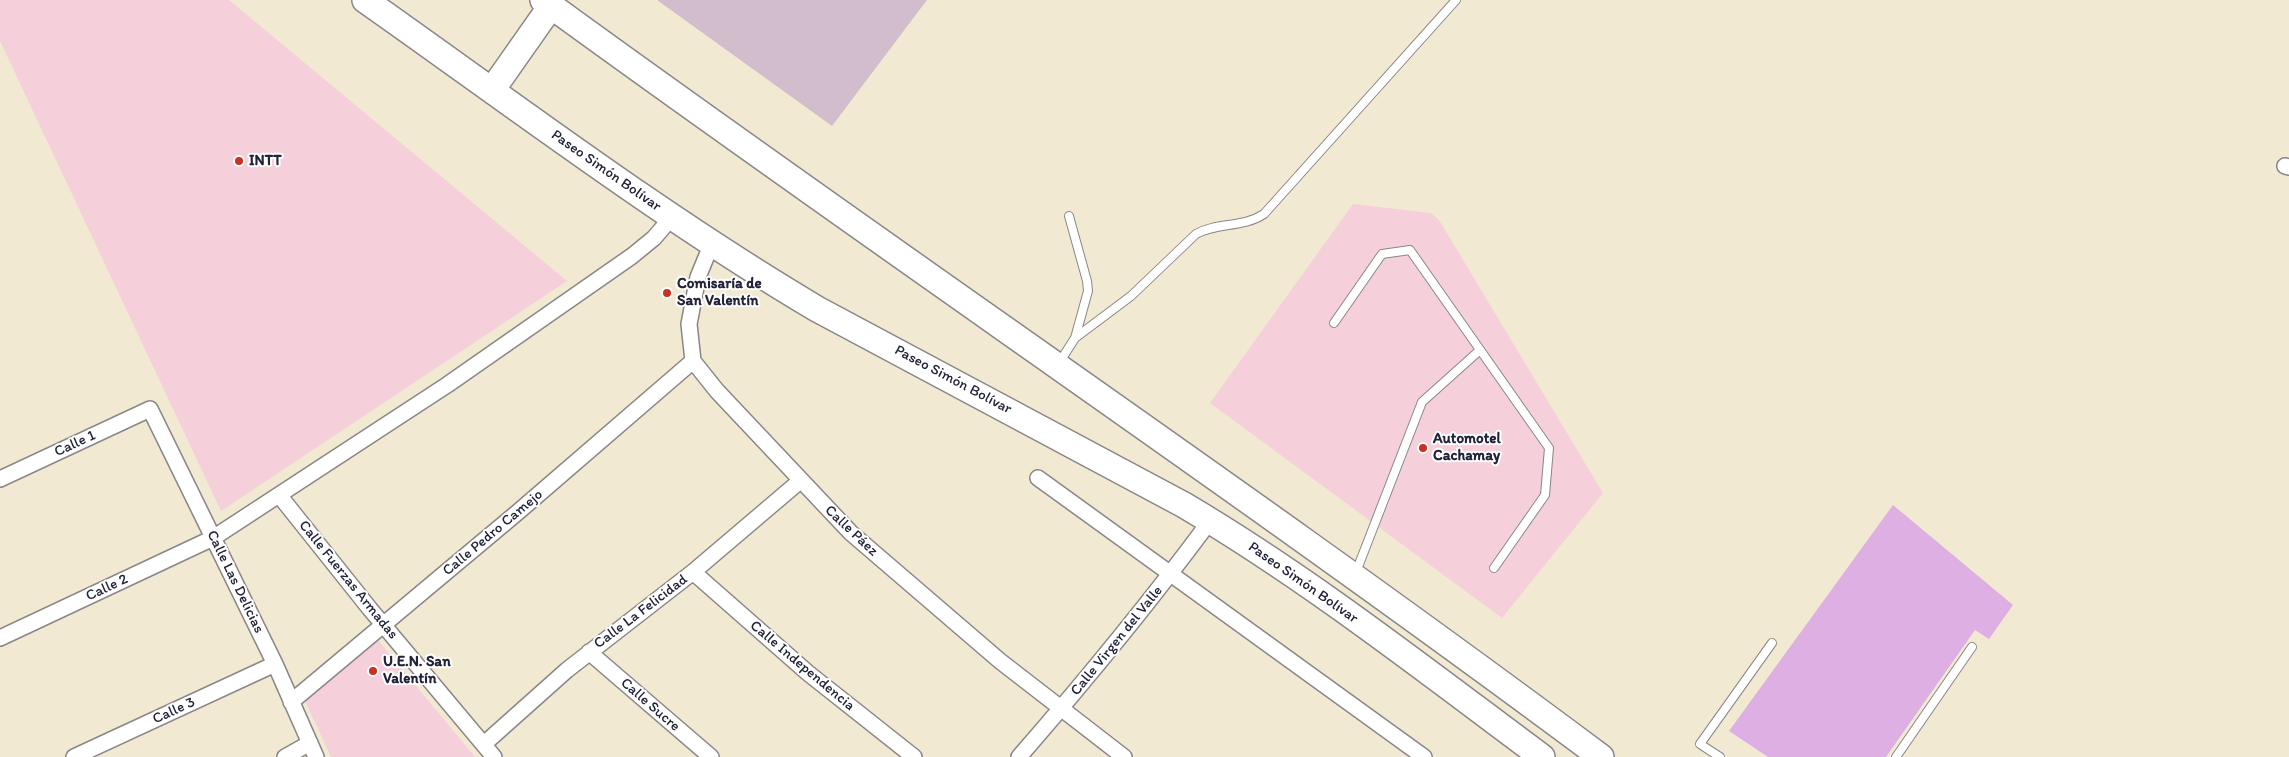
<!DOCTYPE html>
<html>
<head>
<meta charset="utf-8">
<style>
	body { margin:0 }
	canvas { display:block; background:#f2e9d3 }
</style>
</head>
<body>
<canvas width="2289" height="757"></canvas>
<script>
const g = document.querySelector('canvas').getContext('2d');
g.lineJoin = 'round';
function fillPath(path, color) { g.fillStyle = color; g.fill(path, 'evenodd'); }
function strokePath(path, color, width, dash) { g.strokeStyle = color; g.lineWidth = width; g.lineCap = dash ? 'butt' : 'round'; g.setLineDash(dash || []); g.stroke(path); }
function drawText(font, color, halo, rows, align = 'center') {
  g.font = font + ' Itim,sans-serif'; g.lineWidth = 4; g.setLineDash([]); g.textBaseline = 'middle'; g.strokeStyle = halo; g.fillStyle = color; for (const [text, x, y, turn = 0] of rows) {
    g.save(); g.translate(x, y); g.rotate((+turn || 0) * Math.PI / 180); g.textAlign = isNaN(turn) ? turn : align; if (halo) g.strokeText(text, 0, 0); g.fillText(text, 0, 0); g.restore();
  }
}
const built = new Path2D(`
	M0,0H229L567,281L221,511L0,41Z
	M1353,204L1431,213L1439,220L1603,493L1502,618L1210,403Z
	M378,640L475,757H331L305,701Z`);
const industrial = new Path2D(`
	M657,0H927L832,126Z`);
const building = new Path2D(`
	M1893,505L2013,605L1989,639L1975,630L1886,757H1768L1729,731Z`);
const service = new Path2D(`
	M1334,323L1382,254L1410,250L1549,448L1545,495L1494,568
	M1075,338L1131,296L1196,234C1217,222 1243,228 1264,214L1456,0
	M1059,363L1075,338L1088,291L1087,281L1069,216
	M1356,572L1422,402L1480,350
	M1720,757L1700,744L1772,643
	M1896,757L1972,647`);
const minor = new Path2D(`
	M2285,166L2289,167
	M712,243L698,277L689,324L693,361L717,391L851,533L1000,661L1124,757
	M1038,478L1424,757
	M0,479L150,409L275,664L316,757
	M279,495L370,609L494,757
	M693,572L808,673L914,757
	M0,638L213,538L447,385L632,256L654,238L672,217
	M589,652L711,757
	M291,702L518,512L693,361
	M484,744L567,670L693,572L800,481
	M74,757L275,664
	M285,757L310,743
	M1019,757C1086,680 1150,602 1210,521`);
const primary = new Path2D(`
	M365,0C514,105 660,216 817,309L1184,505C1309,579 1425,670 1542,757
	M543,0C894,256 1254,498 1601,757
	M492,90L551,6`);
const markers = [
	[239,161,5,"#c8321e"],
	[667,293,5,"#c8321e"],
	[1423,448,5,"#c8321e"],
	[373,671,5,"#c8321e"]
];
const poiNames = [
	["INTT",249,161],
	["Comisaría de",677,284],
	["San Valentín",677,301],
	["Automotel",1433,439],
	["Cachamay",1433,456],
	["U.E.N. San",383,662],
	["Valentín",383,679]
];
const streetNames = [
	["Paseo Simón Bolívar",606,171,35],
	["Paseo Simón Bolívar",953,380,28],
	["Calle 1",75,444,-25],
	["Calle Páez",851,531,43],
	["Calle Pedro Camejo",493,533,-40],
	["Calle Fuerzas Armadas",348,580,51],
	["Calle Las Delicias",235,582,64],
	["Paseo Simón Bolívar",1303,583,35],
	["Calle 2",107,588,-25],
	["Calle La Felicidad",641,612,-37],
	["Calle Virgen del Valle",1117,641,-51],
	["Calle Independencia",802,666,40],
	["Calle Sucre",650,705,41],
	["Calle 3",174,711,-25]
];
fillPath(built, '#f5cfda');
fillPath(industrial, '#d1bdcb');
fillPath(building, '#ddafe3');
strokePath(service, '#8a8687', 10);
strokePath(minor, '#8a8687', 18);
strokePath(primary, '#8a8687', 28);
strokePath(service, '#fff', 8);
strokePath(minor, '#fff', 15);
strokePath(primary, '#fff', 25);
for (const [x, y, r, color] of markers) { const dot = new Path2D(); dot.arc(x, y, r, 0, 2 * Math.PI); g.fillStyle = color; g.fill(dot); strokePath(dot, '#fff', 2); }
drawText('bold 15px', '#22223b', '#fff', poiNames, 'left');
drawText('15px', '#22223b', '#fff', streetNames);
</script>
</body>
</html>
